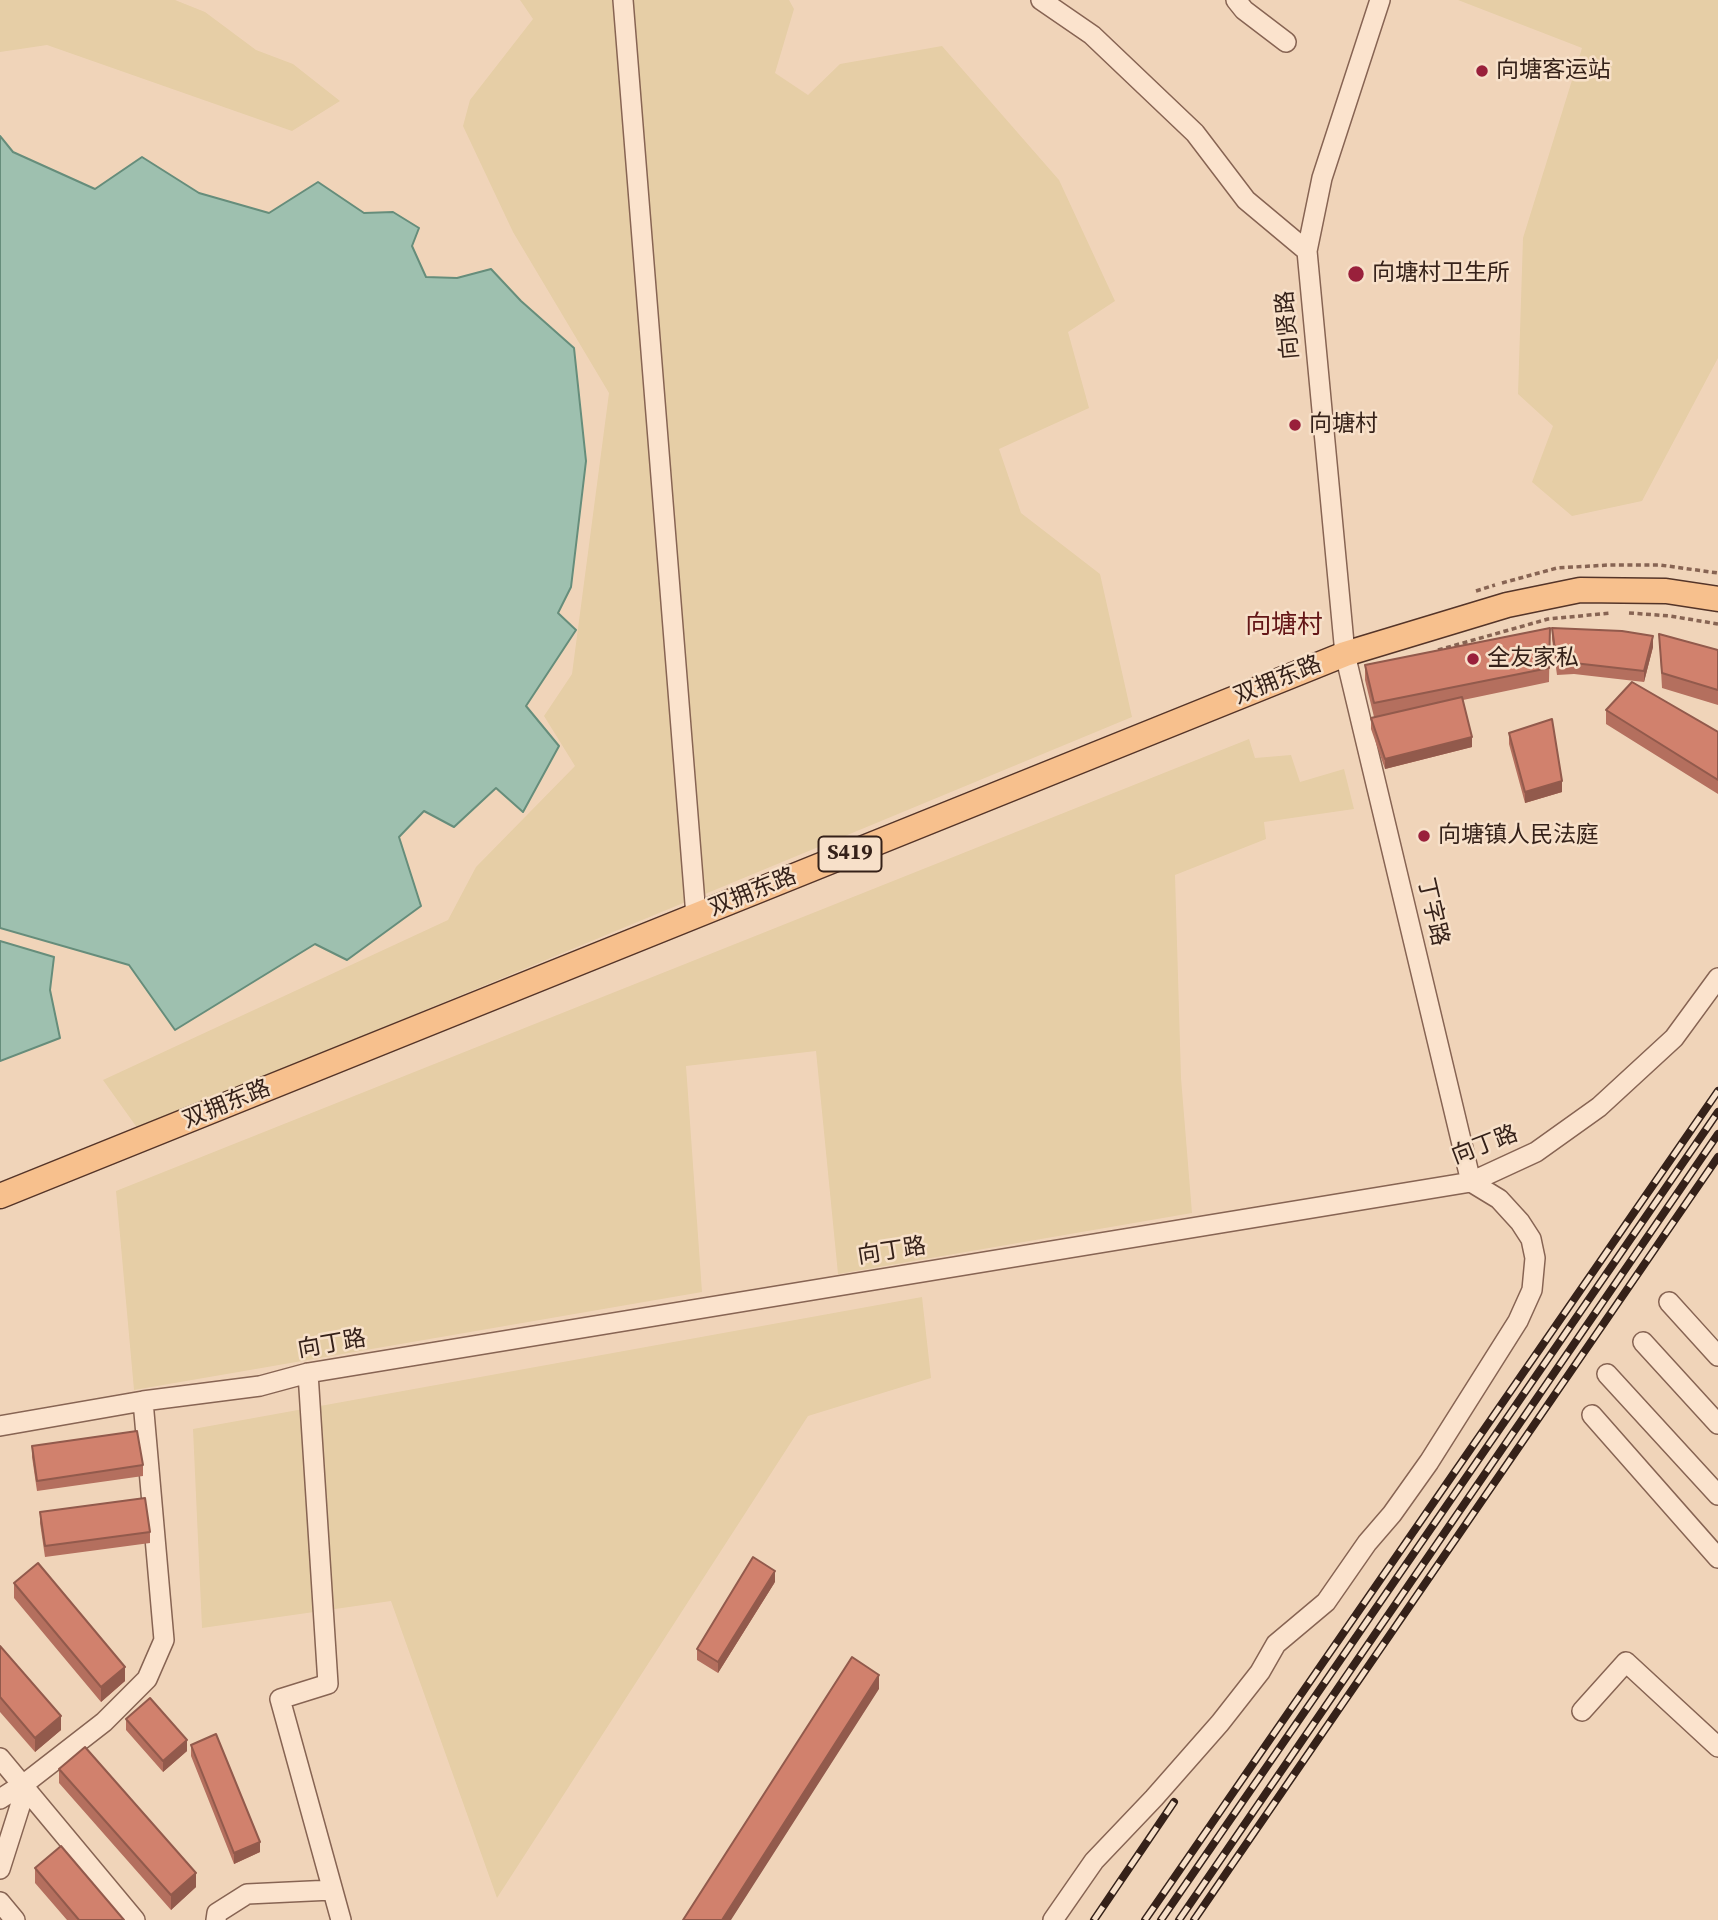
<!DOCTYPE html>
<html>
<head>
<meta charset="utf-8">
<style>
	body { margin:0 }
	canvas { display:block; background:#f0d4b9 }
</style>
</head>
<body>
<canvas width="1718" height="1920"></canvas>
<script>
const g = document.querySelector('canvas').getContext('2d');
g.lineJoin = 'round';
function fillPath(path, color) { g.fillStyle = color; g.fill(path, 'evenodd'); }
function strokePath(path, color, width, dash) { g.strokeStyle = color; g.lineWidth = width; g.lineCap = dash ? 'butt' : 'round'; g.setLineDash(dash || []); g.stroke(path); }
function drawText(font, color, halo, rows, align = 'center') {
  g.font = font + ' "Source Serif 4","Noto Sans SC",serif'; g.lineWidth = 5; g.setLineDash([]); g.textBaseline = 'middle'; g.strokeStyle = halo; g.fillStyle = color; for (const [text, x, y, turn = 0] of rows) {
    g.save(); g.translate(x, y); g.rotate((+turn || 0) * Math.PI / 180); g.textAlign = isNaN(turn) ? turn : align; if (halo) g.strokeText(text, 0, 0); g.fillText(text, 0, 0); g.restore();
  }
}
const farmland = new Path2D(`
	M0,0H175L205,12L256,50L293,64L340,101L292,131L47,45L0,52Z
	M520,0H789L794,9L775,73L808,95L840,64L942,46L1059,180L1115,301L1068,332L1089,408L999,449L1021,513L1100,574L1132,717L138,1129L103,1080L448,920L476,867L575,766L544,716L572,674L609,393L513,232L463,126L470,100L533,19Z
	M1458,0H1718V358L1642,501L1572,516L1532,482L1553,426L1518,394L1523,238L1582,48Z
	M1249,739L1255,758L1291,755L1300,782L1344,769L1354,809L1264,822L1266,839L1175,875L1181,1078L1192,1213L838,1274L816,1051L686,1066L702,1292L134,1390L116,1191Z
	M922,1297L931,1378L808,1416L497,1898L391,1601L202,1628L193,1429Z`);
const water = new Path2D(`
	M0,136L13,152L95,189L142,157L199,193L269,213L318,182L364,213L393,212L419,228L412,246L426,277L457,278L491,269L521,301L574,348L586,461L571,587L558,613L576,630L526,706L559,746L523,812L496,788L454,827L424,811L399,837L421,906L347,960L315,944L175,1030L129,965L0,928Z
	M0,941L54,957L50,990L60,1038L0,1061Z`);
const path = new Path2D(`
	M1502,583L1557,568L1609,565H1660L1718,573
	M1476,591L1495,585
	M1629,613L1670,616L1718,624
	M1438,650L1548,619L1611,613`);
const minor = new Path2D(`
	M623,0L696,916
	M1041,0L1092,35L1195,133L1246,200L1307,251
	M1236,0L1244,10L1286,42
	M1669,1302L1718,1356
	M1643,1342L1718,1424
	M308,1373L328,1684L280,1699L341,1920
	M1607,1374L1718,1495
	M1592,1415L1718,1558
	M0,1426L143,1401L260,1386L308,1373L1471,1182L1536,1152L1599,1107L1674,1038L1718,978
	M1582,1711L1626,1662L1718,1747
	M0,1758L135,1920
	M0,1799L28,1781
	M0,1869L28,1781L104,1722L147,1679L164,1640L143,1401
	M0,1902L15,1920
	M216,1920L217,1913L247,1894L332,1890
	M1053,1920L1094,1861L1154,1798L1220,1723L1260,1672L1276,1644L1326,1602L1367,1543L1392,1514L1429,1462L1518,1321L1532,1290L1535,1258L1531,1239L1520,1222L1499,1199L1471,1182L1345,654L1307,251L1322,178L1380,0`);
const major = new Path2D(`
	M0,1196L1345,654L1507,605L1580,590L1666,591L1718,599`);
const rail = new Path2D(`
	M1094,1920L1174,1802
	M1145,1920L1718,1091
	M1161,1920L1718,1112
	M1179,1920L1718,1134
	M1194,1920L1718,1157`);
const wall = new Path2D(`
	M1550,628L1549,682L1463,700L1472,747L1385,769L1371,729V718L1374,717L1365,680V665Z
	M1552,628L1653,647L1644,682L1574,674L1557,675L1552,639Z
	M1659,634L1718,650V705L1662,688Z
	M1606,710L1718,732V794L1606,724Z
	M1509,733L1562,792L1525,803L1509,744Z
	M32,1446L143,1465V1476L37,1491L32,1457Z
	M40,1512L150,1532V1543L45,1557L40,1523Z
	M775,1582L718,1673L697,1660V1649Z
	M14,1583L125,1681L101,1702L14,1598Z
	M0,1646L61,1730L35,1752L0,1712Z
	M126,1719L187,1751L163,1772L126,1730Z
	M191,1745L260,1852L234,1864L191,1756Z
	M59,1769L196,1887L171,1910L59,1783Z
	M35,1868L124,1920H67L35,1883Z`);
const shadedWall = new Path2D(`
	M1653,636V647L1644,682V671Z
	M1472,737V747L1385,769V759Z
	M1562,781V792L1525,803V792Z
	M775,1571V1582L718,1673V1662Z
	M125,1667V1681L101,1702V1687Z
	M879,1675V1689L731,1920H722Z
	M61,1716V1730L35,1752V1738Z
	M187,1740V1751L163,1772V1761Z
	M260,1842V1852L234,1864V1853Z
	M196,1873V1887L171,1910V1895Z`);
const building = new Path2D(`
	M1550,628L1549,668L1374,703L1365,665Z
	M1552,628L1622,631L1653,636L1644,671L1574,663L1557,664Z
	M1659,634L1718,650V690L1662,673Z
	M1632,682L1718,732V780L1606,710Z
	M1462,697L1472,737L1385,759L1371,718Z
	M1552,719L1562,781L1525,792L1509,733Z
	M137,1431L143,1465L37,1481L32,1446Z
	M145,1498L150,1532L45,1546L40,1512Z
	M753,1557L775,1571L718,1662L697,1649Z
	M38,1563L125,1667L101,1687L14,1583Z
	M0,1646L61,1716L35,1738L0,1697Z
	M852,1657L879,1675L722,1920H683Z
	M150,1698L187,1740L163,1761L126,1719Z
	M216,1734L260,1842L234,1853L191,1745Z
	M85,1747L196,1873L171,1895L59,1769Z
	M61,1846L124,1920H79L35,1868Z`);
const markers = [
	[1482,71,7,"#99203b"],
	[1356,274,9,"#99203b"],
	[1295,425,7,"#99203b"],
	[1473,659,7,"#99203b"],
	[1424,836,7,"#99203b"]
];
const shields = [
	[850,854,63]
];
const shieldNames = [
	["S419",850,854]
];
const poiNames = [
	["向塘客运站",1496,71],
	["向塘村卫生所",1372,274],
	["向塘村",1309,425],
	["全友家私",1487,659],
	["向塘镇人民法庭",1438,836]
];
const streetNames = [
	["向贤路",1289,325,-95],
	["双拥东路",1278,681,-22],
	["双拥东路",753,893,-22],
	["丁字路",1432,912,77],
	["双拥东路",227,1105,-22],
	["向丁路",1485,1146,-21],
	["向丁路",892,1252,-9],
	["向丁路",332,1345,-10]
];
const quarterNames = [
	["向塘村",1284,626]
];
fillPath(farmland, '#e6cea6');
fillPath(water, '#9ec0af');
strokePath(water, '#668d7b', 2);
strokePath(minor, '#876453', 22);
strokePath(major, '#543428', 27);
strokePath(path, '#876453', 3.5, [5, 3.5]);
strokePath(minor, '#fbe3cd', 19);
strokePath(major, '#f7c08d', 24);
strokePath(rail, '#352119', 8);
strokePath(rail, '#f7e0c9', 5, [16]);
fillPath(wall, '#b46f5e');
fillPath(shadedWall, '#925a4c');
fillPath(building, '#d1816d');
strokePath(building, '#925a4c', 2);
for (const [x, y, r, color] of markers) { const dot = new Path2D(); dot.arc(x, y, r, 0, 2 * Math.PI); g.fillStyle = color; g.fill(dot); strokePath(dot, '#f7e0c9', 2.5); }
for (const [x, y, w] of shields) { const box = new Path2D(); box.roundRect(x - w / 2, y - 17.5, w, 35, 5); g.fillStyle = '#f7e0c9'; g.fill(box); strokePath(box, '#352119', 2); }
drawText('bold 21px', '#352119', null, shieldNames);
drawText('23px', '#352119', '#f7e0c9', poiNames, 'left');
drawText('23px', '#352119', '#f7e0c9', streetNames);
drawText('26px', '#641617', '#f7e0c9', quarterNames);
</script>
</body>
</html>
